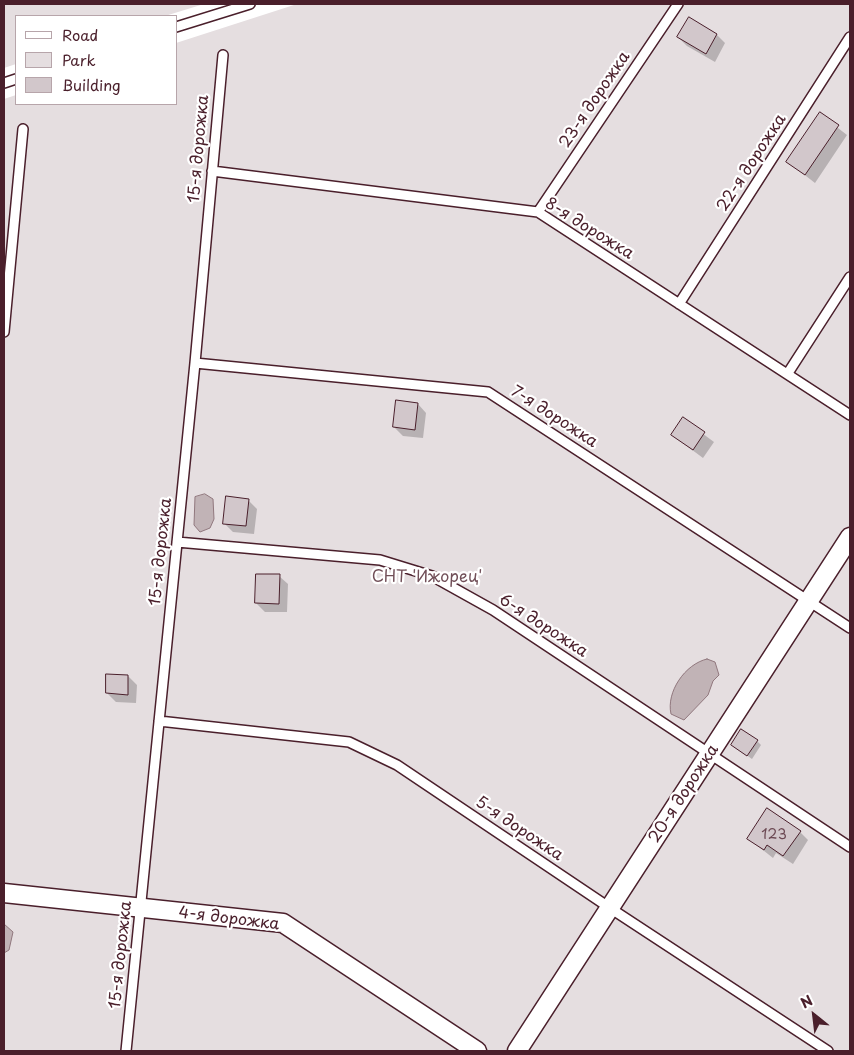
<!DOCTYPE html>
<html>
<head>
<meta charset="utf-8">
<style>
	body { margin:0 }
	#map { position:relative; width:854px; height:1055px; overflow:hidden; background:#fff; font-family:"Playpen Sans",sans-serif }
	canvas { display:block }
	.frame { position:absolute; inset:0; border:5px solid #4a1f2b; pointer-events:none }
	.legend { position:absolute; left:15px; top:15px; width:162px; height:90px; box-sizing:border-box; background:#fff; border:1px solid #b7a5aa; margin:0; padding:6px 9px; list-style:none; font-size:15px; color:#4a1f2b }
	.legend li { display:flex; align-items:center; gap:10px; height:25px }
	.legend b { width:25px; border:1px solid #b7a5aa }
	.north { position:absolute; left:789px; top:990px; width:50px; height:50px; -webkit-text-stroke:4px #fff; paint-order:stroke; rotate:331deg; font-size:14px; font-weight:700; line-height:20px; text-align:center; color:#4a1f2b }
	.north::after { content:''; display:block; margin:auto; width:18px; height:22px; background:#4a1f2b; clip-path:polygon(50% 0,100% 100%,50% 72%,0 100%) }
</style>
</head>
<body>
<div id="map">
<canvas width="854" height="1055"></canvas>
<div class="frame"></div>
<ul class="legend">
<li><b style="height:6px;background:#fff"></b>Road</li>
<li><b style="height:14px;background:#e5dee0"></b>Park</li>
<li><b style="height:14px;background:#d2c7cb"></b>Building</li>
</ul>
<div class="north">N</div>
</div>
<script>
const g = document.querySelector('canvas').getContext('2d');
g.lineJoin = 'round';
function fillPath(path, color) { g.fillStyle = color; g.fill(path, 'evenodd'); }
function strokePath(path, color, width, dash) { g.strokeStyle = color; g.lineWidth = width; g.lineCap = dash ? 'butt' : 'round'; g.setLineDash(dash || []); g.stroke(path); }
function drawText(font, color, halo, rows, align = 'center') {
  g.font = font + ' "Playpen Sans",sans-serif'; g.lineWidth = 4.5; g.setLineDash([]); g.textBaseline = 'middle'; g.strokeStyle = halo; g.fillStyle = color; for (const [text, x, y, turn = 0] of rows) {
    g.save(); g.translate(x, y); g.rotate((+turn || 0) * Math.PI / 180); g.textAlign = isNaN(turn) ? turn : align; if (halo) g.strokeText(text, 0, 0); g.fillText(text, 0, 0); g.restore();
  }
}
const green = new Path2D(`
	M4,4H204L165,16H16V64L4,68Z
	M297,4H850V1051H4V99L16,95V104H176V43Z`);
const water = new Path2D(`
	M205,494L213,499L214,519L210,528L200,532L194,525L195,497Z
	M707,659L715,662L719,675L713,681L708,695L684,720L671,714C666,692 685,664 707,659Z
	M4,924L13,932L9,950L4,953Z`);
const shadow = new Path2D(`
	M717,35L725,43L715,62L687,46L678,37Z
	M820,114L847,135L815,183L788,162Z
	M418,404L426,413L423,438L403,436L394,427Z
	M683,419L714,442L703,458L672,435Z
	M248,500L257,509L254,534L233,532L224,523Z
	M279,576L288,584L287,612H265L256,603Z
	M128,676L137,685L136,703L116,702L107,693Z
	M757,741L761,745L752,759L732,745Z
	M800,832L808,840L793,864L776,853L773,858L749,839Z`);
const building = new Path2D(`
	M689,17L717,34L706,54L677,37Z
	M820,112L839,125L805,175L786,162Z
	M396,400L418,403L415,430L393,427Z
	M683,417L705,432L693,450L671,435Z
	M226,496L249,499L246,526L223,524Z
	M256,574H280L279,604L255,603Z
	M106,674L128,675V695L106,693Z
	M741,729L758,740L747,756L731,745Z
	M767,808L801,831L783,856L767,845L764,850L747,839Z`);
const lane = new Path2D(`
	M176,27L250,4
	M4,83L16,79
	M212,171L538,212L850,415
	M538,212L678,4
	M679,304L850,37
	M4,332L23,129
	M195,363L488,392L850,628
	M788,373L850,277
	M177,542L380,560L432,576L493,610L850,847
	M159,721L349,742L397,765L610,908L828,1051
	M126,1051L195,363L223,55`);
const street = new Path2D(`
	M4,893L283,923L477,1051
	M517,1051L850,537`);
const numberNames = [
	["123",774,835]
];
const streetNames = [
	["23-я дорожка",595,100,-56],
	["15-я дорожка",199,149,-85],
	["22-я дорожка",752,163,-57],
	["8-я дорожка",589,229,32],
	["7-я дорожка",554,417,33],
	["15-я дорожка",161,552,-84],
	["6-я дорожка",543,626,33],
	["20-я дорожка",684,794,-57],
	["5-я дорожка",519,829,34],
	["4-я дорожка",229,919,7],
	["15-я дорожка",121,955,-84]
];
const parkNames = [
	["СНТ 'Ижорец'",427,578]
];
fillPath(green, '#e5dee0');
fillPath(water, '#c1b3b6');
strokePath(water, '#91787e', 1);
fillPath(shadow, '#0003');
fillPath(building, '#d2c7cb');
strokePath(building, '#4a1f2b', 1);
strokePath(lane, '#4a1f2b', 12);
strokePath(street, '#4a1f2b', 21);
strokePath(lane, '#fff', 9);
strokePath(street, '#fff', 18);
drawText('14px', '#6c4953', null, numberNames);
drawText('16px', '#4a1f2b', '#fff', streetNames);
drawText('16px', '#714f58', '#fff', parkNames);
</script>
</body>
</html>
